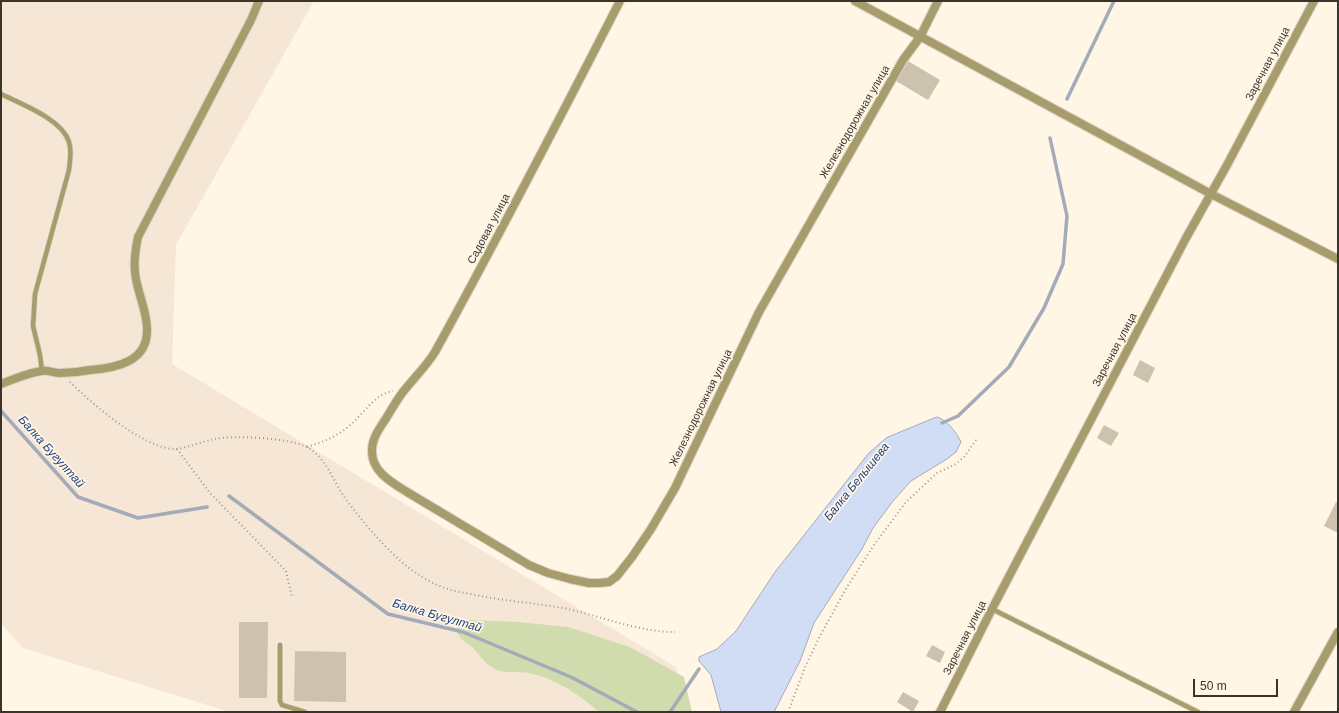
<!DOCTYPE html>
<html>
<head>
<meta charset="utf-8">
<style>
	body { margin:0 }
	#map { position:relative; width:1339px; height:713px; overflow:hidden; background:#fff6e5; font-family:Arial,sans-serif }
	canvas { display:block }
	.frame { position:absolute; inset:0; border:2px solid #39352d; pointer-events:none }
	.scale { position:absolute; left:1193px; top:679px; width:85px; height:18px; box-sizing:border-box; border:2px solid #39352d; border-top:0; padding-left:5px; font-size:12px; line-height:14px; white-space:nowrap; color:#39352d; -webkit-text-stroke:3px #fff6e5; paint-order:stroke }
</style>
</head>
<body>
<div id="map">
<canvas width="1339" height="713"></canvas>
<div class="frame"></div>
<div class="scale">50 m</div>
</div>
<script>
const g = document.querySelector('canvas').getContext('2d');
g.lineJoin = 'round';
function fillPath(path, color) { g.fillStyle = color; g.fill(path, 'evenodd'); }
function strokePath(path, color, width, dash) { g.strokeStyle = color; g.lineWidth = width; g.lineCap = dash ? 'butt' : 'round'; g.setLineDash(dash || []); g.stroke(path); }
function drawText(font, color, halo, rows, align = 'center') {
  g.font = font + ' Arial,sans-serif'; g.lineWidth = 3.5; g.setLineDash([]); g.textBaseline = 'middle'; g.strokeStyle = halo; g.fillStyle = color; for (const [text, x, y, turn = 0] of rows) {
    g.save(); g.translate(x, y); g.rotate((+turn || 0) * Math.PI / 180); g.textAlign = isNaN(turn) ? turn : align; if (halo) g.strokeText(text, 0, 0); g.fillText(text, 0, 0); g.restore();
  }
}
const industrial = new Path2D(`
	M1,1H314L176,245L172,364L676,667L691,712H230L23,648L1,623Z`);
const green = new Path2D(`
	M469,620L518,622L568,627L630,647L684,677L692,712H599C582,696 552,677 529,673C518,671 505,674 495,669C485,664 479,654 471,646C467,643 462,640 459,636C457,633 457,630 457,627L462,622Z`);
const water = new Path2D(`
	M937,417C946,419 957,433 961,442L956,452L947,459L911,481L893,501L873,528L862,549L814,623L800,661L774,712H721L711,675L699,661V657L717,649L736,631L775,572L868,454L886,438Z`);
const stream = new Path2D(`
	M1067,99L1114,1
	M1,411L78,497L138,518L207,507
	M942,423L958,416L1009,367L1044,308L1063,264L1067,216L1050,138
	M229,496L388,614L463,632L571,677L637,712
	M670,712L699,669`);
const building = new Path2D(`
	M908,61L940,80L928,100L896,81Z
	M1140,360L1155,368L1148,383L1133,375Z
	M1104,425L1119,433L1111,446L1097,438Z
	M1336,502L1338,503V533L1324,526Z
	M239,622H268L267,698H239Z
	M932,645L945,652L940,663L926,656Z
	M295,651L346,652V702L294,701Z
	M903,692L919,701L913,712L897,702Z`);
const path = new Path2D(`
	M70,382C91,403 143,448 174,449C185,449 203,441 215,439C234,435 286,438 305,446C325,455 333,481 345,498C359,517 374,535 390,551C405,566 422,579 442,587C452,591 464,593 476,595C508,602 541,603 572,610C606,618 640,632 675,632
	M307,447C322,442 337,437 349,426C363,415 374,394 393,391
	M177,449L210,493L286,571L292,597
	M788,712L806,665L821,634L847,587L874,545L906,502L937,473L956,464L964,457L976,440`);
const service = new Path2D(`
	M1,94C21,104 62,119 69,142C72,151 70,161 69,170L35,294L33,326L40,355L42,371
	M992,609L1198,712
	M280,645V701L282,705L305,712`);
const minor = new Path2D(`
	M620,1C560,118 499,236 435,352C427,365 416,376 407,387C398,397 392,409 385,420C379,429 372,439 372,450C371,471 391,482 407,492L529,565L548,573L570,579L589,583H599L609,582L617,576L632,557L651,529L675,488L759,312L903,60L920,37L938,1
	M855,1L1211,194L1338,259
	M1,384C11,380 31,372 42,371C48,370 54,373 60,373C70,373 80,372 90,370C116,368 148,362 147,329C147,312 139,296 136,279C133,265 135,251 138,237L251,20L259,1
	M940,712L992,609L1186,238L1227,165L1314,1`);
const tertiary = new Path2D(`
	M1294,712L1338,632`);
const streetNames = [
	["Заречная улица",1268,64,-62],
	["Железнодорожная улица",855,122,-60],
	["Садовая улица",489,229,-62],
	["Заречная улица",1115,350,-62],
	["Железнодорожная улица",701,408,-64],
	["Заречная улица",965,638,-63]
];
const waterNames = [
	["Балка Бугултай",51,452,48],
	["Балка Белышева",857,482,-51],
	["Балка Бугултай",437,616,16]
];
fillPath(industrial, '#f6e6d5');
fillPath(green, '#d0dcae');
fillPath(water, '#d1ddf5');
strokePath(water, '#a3abb9', 1);
strokePath(stream, '#a3abb9', 3.5);
fillPath(building, '#cdc2ae');
strokePath(service, '#dbd3c4', 6);
strokePath(minor, '#dbd3c4', 10);
strokePath(tertiary, '#dbd3c4', 10);
strokePath(path, '#9f988c', 2, [1, 3]);
strokePath(service, '#a79c6c', 4.5);
strokePath(minor, '#a79c6c', 8);
strokePath(tertiary, '#a79c6c', 8);
drawText('11px', '#39352d', '#fff6e5', streetNames);
drawText('italic 12px', '#264487', '#fff6e5', waterNames);
</script>
</body>
</html>
